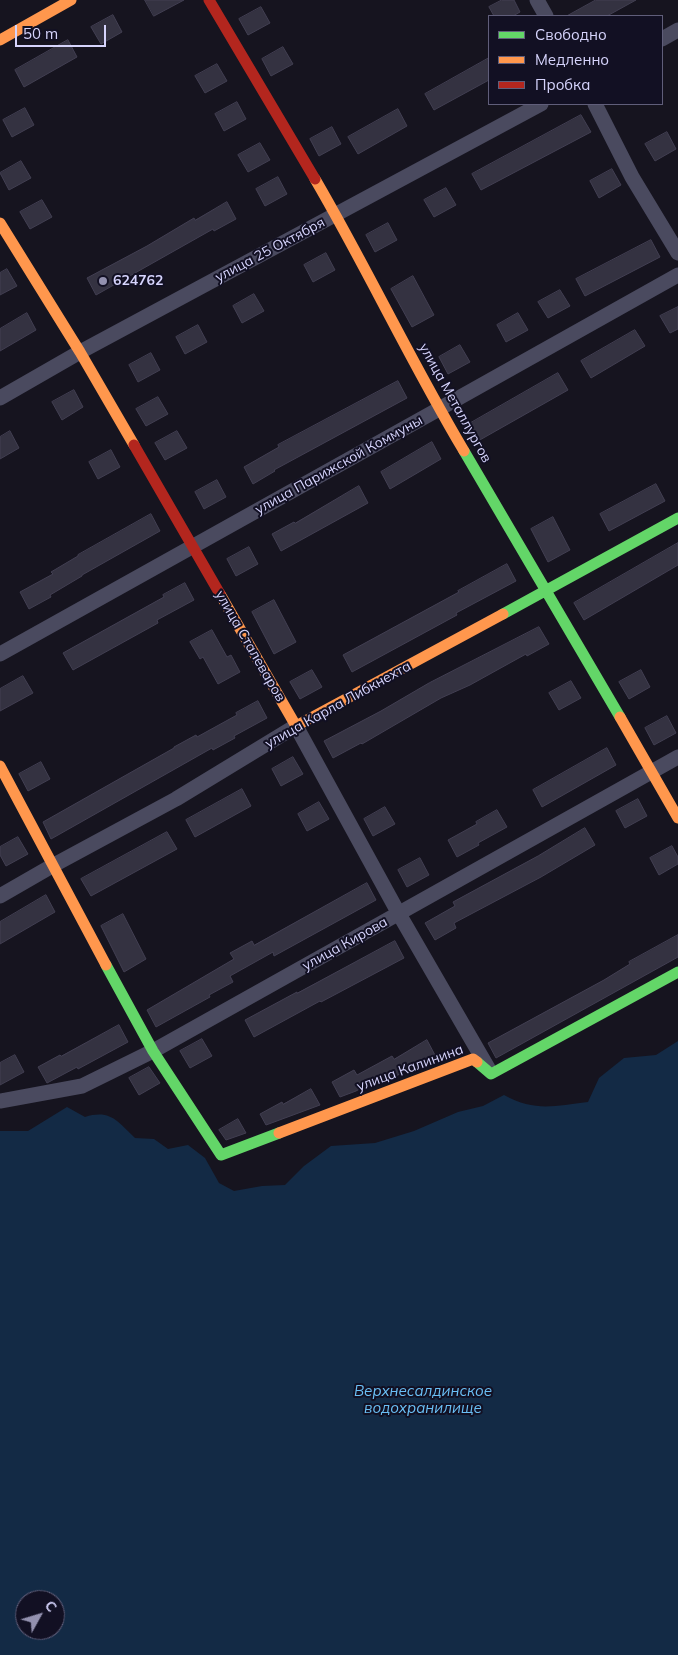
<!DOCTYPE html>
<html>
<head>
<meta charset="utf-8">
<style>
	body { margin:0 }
	#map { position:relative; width:678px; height:1655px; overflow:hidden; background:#16141f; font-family:Mulish,sans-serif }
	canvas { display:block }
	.legend { position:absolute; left:488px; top:15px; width:175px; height:90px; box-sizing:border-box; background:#121023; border:1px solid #605e7a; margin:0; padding:6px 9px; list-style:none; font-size:15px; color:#d6d4fc }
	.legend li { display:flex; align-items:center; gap:10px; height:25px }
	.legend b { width:25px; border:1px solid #605e7a }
	.north { position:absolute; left:15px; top:1590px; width:50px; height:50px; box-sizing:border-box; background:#121023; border:1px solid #605e7a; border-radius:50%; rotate:51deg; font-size:14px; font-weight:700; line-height:20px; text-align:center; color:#d6d4fc }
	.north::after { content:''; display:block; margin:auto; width:18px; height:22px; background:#9391af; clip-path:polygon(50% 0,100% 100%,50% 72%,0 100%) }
	.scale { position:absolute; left:15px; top:25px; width:91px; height:22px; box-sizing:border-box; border:2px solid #d6d4fc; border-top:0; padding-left:6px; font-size:15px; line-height:18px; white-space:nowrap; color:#d6d4fc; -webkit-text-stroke:4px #121023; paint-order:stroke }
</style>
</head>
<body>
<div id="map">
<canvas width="678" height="1655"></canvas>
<ul class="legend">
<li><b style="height:6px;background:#63d668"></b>Свободно</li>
<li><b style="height:6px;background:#ff974d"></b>Медленно</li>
<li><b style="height:6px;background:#b3261e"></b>Пробка</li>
</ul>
<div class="north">С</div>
<div class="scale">50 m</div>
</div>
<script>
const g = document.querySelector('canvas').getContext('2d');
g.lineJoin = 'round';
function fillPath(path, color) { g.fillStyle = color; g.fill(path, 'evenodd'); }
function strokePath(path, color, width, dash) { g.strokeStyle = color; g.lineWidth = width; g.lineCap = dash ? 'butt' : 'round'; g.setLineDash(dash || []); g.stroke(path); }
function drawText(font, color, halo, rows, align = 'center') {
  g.font = font + ' Mulish,sans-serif'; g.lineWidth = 4; g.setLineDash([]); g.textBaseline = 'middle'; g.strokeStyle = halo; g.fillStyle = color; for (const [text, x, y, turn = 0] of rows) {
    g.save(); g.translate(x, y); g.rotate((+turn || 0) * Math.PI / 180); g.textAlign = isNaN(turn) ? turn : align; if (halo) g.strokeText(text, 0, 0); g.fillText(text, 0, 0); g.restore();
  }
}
const water = new Path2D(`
	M678,1041V1655H0V1131H28L67,1107L85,1117C111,1109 118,1122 135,1138L154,1139L168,1149L188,1145L205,1158L219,1183L234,1191L262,1186L285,1185L304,1166L331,1146L375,1143L414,1131L458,1112L483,1106L504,1095C535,1112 554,1106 588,1102L599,1078L624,1058L656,1055ZM25,1600H55V1630H25Z`);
const building = new Path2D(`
	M145,0H184L154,16Z
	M502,0H514L520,12L513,16H494L489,7Z
	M596,0H636L607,16H567Z
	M261,7L270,23L248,35L239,19Z
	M113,15L122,32L101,44L91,27Z
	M68,40L77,57L24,87L15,70Z
	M283,47L293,64L271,76L262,59Z
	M489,58V80L434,110L425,94Z
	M217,64L227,81L205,93L195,76Z
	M237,102L246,119L224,131L215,114Z
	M25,108L34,125L12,137L3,120Z
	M398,109L407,126L358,154L348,137Z
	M581,115L591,132L481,190L472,174Z
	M332,127L341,144L319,156L310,139Z
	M667,132L676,149L655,161L645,144Z
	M260,143L270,160L248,172L238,155Z
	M21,161L31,178L9,190L0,173Z
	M612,169L621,185L599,198L590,181Z
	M278,177L287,194L265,206L256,189Z
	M446,188L456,205L434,217L424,200Z
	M42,200L52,217L30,229L20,212Z
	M227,202L236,219L214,231L213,229L96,295L87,278L147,246L194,218L195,220Z
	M388,223L397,240L375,252L366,235Z
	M651,240L660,257L585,296L576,279Z
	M326,253L335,270L313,282L304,265Z
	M7,269L17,286L0,295V273Z
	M413,276L434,315L412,327L391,289Z
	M560,290L570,306L548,318L538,302Z
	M254,294L264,311L242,323L233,306Z
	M678,307V329L670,333L660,316Z
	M27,313L36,330L0,351V329Z
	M518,313L528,330L506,342L497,325Z
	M198,325L207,342L185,354L176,337Z
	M635,330L645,346L591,378L581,361Z
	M460,345L470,362L448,374L439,357Z
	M151,353L160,370L138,382L129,365Z
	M558,373L568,390L478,441L469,424Z
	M398,381L407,398L274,470L275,471L253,484L244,467L279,447L278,445Z
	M74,390L83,407L62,420L52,402Z
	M158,397L168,414L146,426L136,409Z
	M10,431L19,448L0,459V437Z
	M177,431L187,448L165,460L155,443Z
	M432,442L441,459L390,489L381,472Z
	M111,450L120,467L98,479L89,462Z
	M217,480L226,497L204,509L195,492Z
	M656,484L665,501L609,531L600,514Z
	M359,486L368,503L281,551L272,534L294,522L295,523Z
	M151,514L160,531L82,575V576L50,595L51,597L29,609L20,592L53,574L51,572L78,556V555Z
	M553,517L570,550L548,562L531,529Z
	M678,543V565L584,620L574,603Z
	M249,547L258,564L236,576L227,559Z
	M507,564L516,581L456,613L457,615L352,672L343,655L459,592L458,591Z
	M185,583L194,600L157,620L158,623L73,670L63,653L164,597L163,595Z
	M274,600L296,642L274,654L252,612Z
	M539,627L549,644L527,656L526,654L470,685L441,698L362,744L361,743L333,758L324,741L381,711L429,683Z
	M212,630L227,657L231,655L240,672L218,684L203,657L200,659L190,642Z
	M312,670L322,687L300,699L290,682Z
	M641,670L650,687L629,699L619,682Z
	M23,676L33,693L0,711V689Z
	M571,681L581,698L559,710L549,693Z
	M258,701L267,718L234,736L235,738L213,750L212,748L51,839L43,822L174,748V747L196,735L197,737L237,715L236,713Z
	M667,716L676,733L654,745L645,728Z
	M607,748L616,765L542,807L533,790Z
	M293,757L303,774L281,786L272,769Z
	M41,762L50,779L28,791L19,774Z
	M242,789L251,806L195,837L186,820Z
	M638,799L647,816L625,828L616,811Z
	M319,802L329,819L307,831L298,814Z
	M385,807L395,824L373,836L364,819Z
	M497,810L507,827L478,843L479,845L457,857L448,840L477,824L476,822Z
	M585,828L595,845L541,877L454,923L456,928L435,940L425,923L455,906L453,902L538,856Z
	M167,832L177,849L91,896L81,879Z
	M18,837L28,854L6,866L0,855V847Z
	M672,846L678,857V864L659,875L650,858Z
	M420,858L429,875L407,887L398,870Z
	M367,883L376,900L274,956L273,952L230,976L233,982L209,995L210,997L156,1027L147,1010L234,959L230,953L252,941L254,945Z
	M46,895L55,912L0,944V922Z
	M123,914L146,959L124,972L101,926Z
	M678,935V957L496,1058L488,1043L604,980L630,964L629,962Z
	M395,941L404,958L321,1002L320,1001L254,1037L245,1020L297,992V993Z
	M119,1025L128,1042L78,1069L77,1067L47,1083L38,1067L60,1055L61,1056Z
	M202,1039L212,1056L190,1068L180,1051Z
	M427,1040L436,1057L420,1066L414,1069L413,1067L398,1075L378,1083L376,1080L356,1091L340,1097L332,1082L354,1070L357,1075L392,1056L394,1059Z
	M15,1055L24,1072L0,1085V1063Z
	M149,1067L160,1083L139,1095L129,1078Z
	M311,1089L320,1105L266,1125L260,1114L282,1102L283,1104Z
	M238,1119L246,1133L226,1140L219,1130Z`);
const street = new Path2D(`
	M537,0L546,16
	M662,39L678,30
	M595,104L632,177L678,253
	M0,398L80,352L541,104
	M0,654L439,409L678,275
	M0,896L52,866L176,799L296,726L399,914L488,1068
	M0,1101L82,1086L153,1051L678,757`);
const fast = new Path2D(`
	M464,451L620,717
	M503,614L678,518
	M106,965L153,1051L221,1155L279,1133
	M477,1062L491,1074L678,972`);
const slow = new Path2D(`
	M0,40L71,0
	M315,179C367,268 411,362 464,451
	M0,223L80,352L134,445
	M220,594L296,726L503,614
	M620,717L678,818
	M0,766L106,965
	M279,1133L473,1059L477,1062`);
const jam = new Path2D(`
	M209,0L315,179
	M134,445L220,594`);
const markers = [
	[103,281,5,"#9391af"]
];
const streetNames = [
	["улица 25 Октября",270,250,-28],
	["улица Металлургов",455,403,61],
	["улица Парижской Коммуны",339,465,-29],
	["улица Сталеваров",250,646,60],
	["улица Карла Либкнехта",338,705,-29],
	["улица Кирова",345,944,-29],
	["улица Калинина",410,1068,-20]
];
const poiNames = [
	["624762",113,281]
];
const waterNames = [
	["Верхнесалдинское",423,1391],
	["водохранилище",423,1408]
];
fillPath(water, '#132a45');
fillPath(building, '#343241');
strokePath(building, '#423f52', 1);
strokePath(street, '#4a4a5f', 15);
strokePath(fast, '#63d668', 11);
strokePath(slow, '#ff974d', 11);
strokePath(jam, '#b3261e', 11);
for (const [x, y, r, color] of markers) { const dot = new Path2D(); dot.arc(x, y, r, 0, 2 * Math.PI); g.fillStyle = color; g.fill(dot); strokePath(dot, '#121023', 2); }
drawText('14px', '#d6d4fc', '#121023', streetNames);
drawText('bold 14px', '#d6d4fc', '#121023', poiNames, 'left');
drawText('italic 15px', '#6abff5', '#121023', waterNames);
</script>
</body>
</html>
